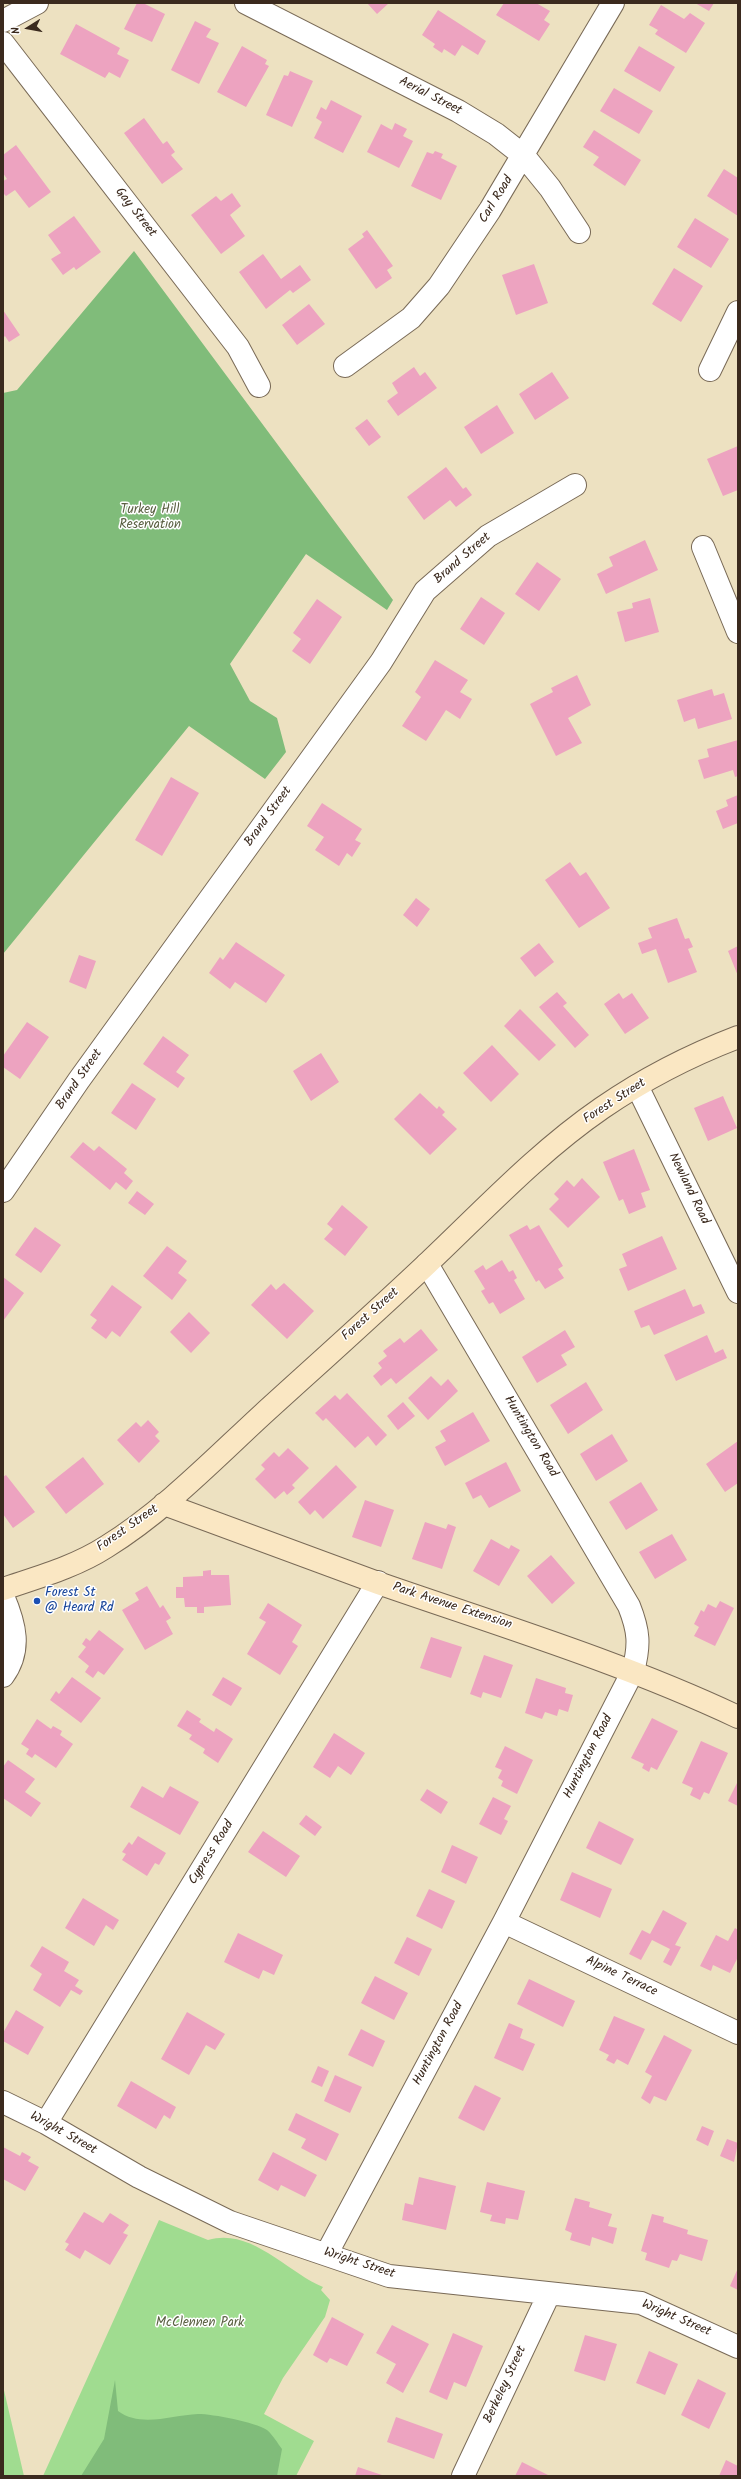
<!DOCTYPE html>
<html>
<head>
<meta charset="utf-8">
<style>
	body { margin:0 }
	#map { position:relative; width:741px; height:2479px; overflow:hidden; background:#ede1c1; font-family:Kalam,sans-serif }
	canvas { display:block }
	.frame { position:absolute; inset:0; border:4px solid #3b2a1e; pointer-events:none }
	.north { position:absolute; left:8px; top:8px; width:40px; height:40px; -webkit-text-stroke:3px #fff; paint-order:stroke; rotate:259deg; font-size:11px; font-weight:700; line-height:16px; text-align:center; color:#3b2a1e }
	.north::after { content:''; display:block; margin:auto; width:14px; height:18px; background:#3b2a1e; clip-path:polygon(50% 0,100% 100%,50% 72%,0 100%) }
</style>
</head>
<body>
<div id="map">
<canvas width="741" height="2479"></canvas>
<div class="frame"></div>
<div class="north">N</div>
</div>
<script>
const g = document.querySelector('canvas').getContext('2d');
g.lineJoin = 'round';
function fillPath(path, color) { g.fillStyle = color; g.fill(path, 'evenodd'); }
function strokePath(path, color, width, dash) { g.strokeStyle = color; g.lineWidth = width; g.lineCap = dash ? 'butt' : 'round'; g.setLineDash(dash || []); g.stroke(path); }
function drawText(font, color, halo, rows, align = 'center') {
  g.font = font + ' Kalam,sans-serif'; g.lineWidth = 3; g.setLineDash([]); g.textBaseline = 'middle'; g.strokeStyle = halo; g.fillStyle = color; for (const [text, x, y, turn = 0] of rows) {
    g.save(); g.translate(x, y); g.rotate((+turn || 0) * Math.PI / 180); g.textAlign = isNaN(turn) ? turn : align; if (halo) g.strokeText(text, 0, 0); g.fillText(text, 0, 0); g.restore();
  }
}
const green = new Path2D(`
	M159,2220L208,2240C251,2227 287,2272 323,2287L321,2290L330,2300L325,2317L283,2378L264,2414L314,2441L296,2476H43Z
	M3,2386L24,2476H3Z`);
const forest = new Path2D(`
	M134,251L393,600L387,610L306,554L230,664L250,701L277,718L286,752L265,779L189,726L3,954V393L17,390Z
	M115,2380L118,2411C141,2428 172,2415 198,2414C213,2414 255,2422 267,2430C273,2435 278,2444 282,2449L277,2476H81L104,2439Z`);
const building = new Path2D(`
	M137,3H143L165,14L152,42L124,29Z
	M367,3H389L377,14Z
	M504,3H536L550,11L544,20L550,24L539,41L496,15Z
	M695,3H714L709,11Z
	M661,5L684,19L690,13L705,23L686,53L655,34L658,30L649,25Z
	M438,10L486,41L478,55L462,45L455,56L444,49L442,53L433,47L435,44L422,35Z
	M195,21L211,29L206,37L219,43L199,84L171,70Z
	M76,24L120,48L117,54L129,60L120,78L109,72L105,78L60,54Z
	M242,46L267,60L265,64L269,66L246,107L217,92Z
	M639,46L675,67L660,92L624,71Z
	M290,71L313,81L292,127L266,115L284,75L288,76Z
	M614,88L653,111L639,134L600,111Z
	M331,100L362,116L343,153L314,138L322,122L316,118L321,107L326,110Z
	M144,118L163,144L167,141L175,152L171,155L183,169L162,184L124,133Z
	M395,123L407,129L403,136L413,141L399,168L367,152L381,124L392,130Z
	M594,130L641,160L625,186L593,165L599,157L583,147Z
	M16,145L51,192L29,208L15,190L6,196L3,193V181L7,179L3,173V155Z
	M435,151L443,154L441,158L457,166L441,200L411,186L427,152L433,154Z
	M724,169L738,178V216L707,196Z
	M232,193L241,206L230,215L245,236L221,254L191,215L216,196L221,201Z
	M74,216L101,252L76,270L74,267L63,275L51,259L61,253L48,235Z
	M695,218L729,239L711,268L677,247Z
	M367,230L393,266L387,270L392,278L376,289L348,249L364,237L362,234Z
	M263,254L281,279L300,265L311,280L293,293L290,290L266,309L239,272Z
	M534,264L548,303L516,315L502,275Z
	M674,268L703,286L681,322L652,304Z
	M309,304L325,324L297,345L282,325Z
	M3,310L20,335L9,342L5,336L3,338Z
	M414,367L420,376L425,372L437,388L398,416L387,401L398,393L392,383Z
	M552,372L569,398L535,420L519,394Z
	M497,405L514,433L481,454L464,427Z
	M367,419L381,437L369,446L355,428Z
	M738,446V490L723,496L707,459Z
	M446,467L463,489L466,487L472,495L456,507L450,500L424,520L407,497Z
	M645,540L658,570L606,594L597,574L613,566L609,557Z
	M537,562L561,579L539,611L515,594Z
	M481,597L505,613L484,645L460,629Z
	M650,598L659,632L625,642L617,612L633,608L632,603Z
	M317,599L342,617L310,664L292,651L301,639L293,633Z
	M435,660L468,680L460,692L472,699L460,719L446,710L426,741L402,726L421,697L415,692Z
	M577,675L591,705L568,718L582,743L556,756L530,704L553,692L551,688Z
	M712,689L714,696L724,693L732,719L698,729L695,718L684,722L677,700Z
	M738,740V776L735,777L733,770L704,779L698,760L709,757L707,749Z
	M171,777L199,793L162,856L135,840Z
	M738,795V823L723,829L716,811L728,806L726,800Z
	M322,803L362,829L355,840L361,843L352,857L347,853L339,866L315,850L324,837L307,826Z
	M570,862L580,876L586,872L610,908L579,928L545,880Z
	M416,898L430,909L417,927L403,915Z
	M677,918L685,939L689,938L693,947L688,949L697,972L668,983L656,949L642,954L638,943L652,938L648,928Z
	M236,942L285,975L266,1003L235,982L230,989L209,973L220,957L223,960Z
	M539,943L554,962L535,977L520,958Z
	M738,946V976L728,951Z
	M79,955L96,961L86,989L69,982Z
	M557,992L567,1003L563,1006L589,1035L575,1048L539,1007Z
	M619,993L623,999L632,993L649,1018L625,1034L604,1004Z
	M520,1009L556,1045L539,1061L504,1026Z
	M27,1022L49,1037L20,1079L3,1067V1056Z
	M163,1036L189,1055L176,1072L185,1078L178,1088L143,1064Z
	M492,1045L519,1074L491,1102L463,1073Z
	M321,1053L339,1082L311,1101L293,1071Z
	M132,1083L156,1099L136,1130L111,1113Z
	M420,1093L437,1109L439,1106L445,1112L442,1115L457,1129L430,1155L394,1119Z
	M723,1096L737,1128L708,1141L694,1108Z
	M83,1142L94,1151L99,1146L127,1169L124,1173L133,1181L126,1190L116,1182L110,1190L70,1157Z
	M634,1149L650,1190L641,1193L646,1207L629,1214L623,1199L619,1201L603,1162Z
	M582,1178L600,1197L568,1228L549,1209L559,1199L554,1194L567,1180L574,1187Z
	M137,1191L154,1204L145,1215L128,1203Z
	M342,1205L368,1227L345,1256L324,1239L333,1229L327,1224Z
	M527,1225L530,1230L539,1225L563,1266L558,1269L564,1278L545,1289L539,1280L536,1282L509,1235Z
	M35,1227L61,1245L41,1273L15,1255Z
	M662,1236L677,1269L628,1291L619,1269L627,1266L622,1254Z
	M167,1246L187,1261L178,1273L187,1280L172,1300L143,1276Z
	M502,1260L509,1272L513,1270L517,1278L514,1280L525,1299L500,1314L493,1302L489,1304L481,1291L485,1289L474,1271L483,1265L486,1270Z
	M3,1277L24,1293L3,1321Z
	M284,1283L314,1311L287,1339L251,1305L271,1284L276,1290Z
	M112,1285L142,1307L120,1337L112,1331L106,1339L91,1328L97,1320L90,1315Z
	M685,1289L693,1307L701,1304L705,1313L654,1335L649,1325L641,1328L634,1311Z
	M189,1312L210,1333L191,1353L170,1332Z
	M421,1329L438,1350L396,1384L391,1378L381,1386L373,1376L382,1368L378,1363L387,1356L383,1351L400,1338L404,1343Z
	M565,1330L575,1347L561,1355L567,1365L537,1383L522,1357Z
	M707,1335L715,1353L723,1349L727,1358L676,1381L664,1355Z
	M431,1376L441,1386L448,1379L458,1391L428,1420L408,1398Z
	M586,1382L603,1410L568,1434L550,1405Z
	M347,1393L387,1435L376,1446L368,1436L355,1448L326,1418L323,1421L315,1413L335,1395L340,1400Z
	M403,1402L415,1416L398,1430L387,1416Z
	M473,1412L490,1441L445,1466L435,1447L446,1441L440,1431Z
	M148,1420L159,1432L155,1436L160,1441L139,1463L117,1440L136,1422L141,1427Z
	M612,1434L628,1461L596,1481L580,1454Z
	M738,1441V1483L725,1492L706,1464Z
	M288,1448L309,1468L292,1485L295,1488L287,1495L284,1491L275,1499L255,1479L265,1469L261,1465L274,1452L279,1457Z
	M83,1457L104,1484L66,1514L45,1487Z
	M506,1462L521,1491L489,1508L481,1495L473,1499L465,1483Z
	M336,1465L357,1487L323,1519L315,1510L310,1515L298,1502Z
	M6,1475L35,1512L13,1528L3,1514V1477Z
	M641,1482L658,1510L626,1530L609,1502Z
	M365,1500L394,1510L381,1547L352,1537Z
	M425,1522L446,1529L448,1524L456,1527L442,1569L412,1559Z
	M672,1534L687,1560L655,1579L639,1552Z
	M491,1539L509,1549L511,1545L520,1550L499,1586L473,1571Z
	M551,1555L575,1583L552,1604L527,1576Z
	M211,1570V1575H229L231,1605L204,1607V1613H197V1607H185L184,1598H176V1587H183V1577L203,1576V1571Z
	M147,1586L160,1608L163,1605L171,1618L166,1621L173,1634L145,1650L122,1610L139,1600L135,1593Z
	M720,1601L734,1608L715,1646L694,1636L699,1627L694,1624L701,1610L704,1612L708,1604L716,1608Z
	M268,1603L302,1625L292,1642L298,1646L280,1675L247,1654L266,1622L259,1618Z
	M99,1630L124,1649L104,1675L98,1671L93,1678L85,1672L89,1666L78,1657L86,1647L82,1644L86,1638L90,1641Z
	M431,1637L462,1647L451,1678L420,1668Z
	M484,1655L513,1665L501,1698L483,1692L481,1698L470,1694Z
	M72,1677L101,1698L81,1723L50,1700L56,1691L59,1694Z
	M223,1677L242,1688L231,1706L212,1695Z
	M536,1678L566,1688L565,1693L573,1695L568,1712L559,1709L557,1716L545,1712L542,1719L525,1713Z
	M187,1710L201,1719L199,1722L214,1732L216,1728L233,1739L218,1763L203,1753L205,1749L189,1739L192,1735L177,1726Z
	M652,1718L678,1731L657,1770L651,1767L649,1772L642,1768L644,1764L631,1758Z
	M37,1719L51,1729L53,1726L62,1731L60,1735L73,1744L56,1768L35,1754L32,1758L26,1754L29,1749L21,1744Z
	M334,1733L365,1753L351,1775L338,1766L330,1778L313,1767Z
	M701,1741L728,1753L709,1794L704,1792L700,1800L690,1795L693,1788L682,1783Z
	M505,1746L533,1760L517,1794L501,1786L503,1781L498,1778L502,1770L495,1767Z
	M8,1760L35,1779L25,1792L41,1803L31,1817L3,1798V1767Z
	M738,1781V1806L728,1801Z
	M142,1786L163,1798L170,1786L199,1802L180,1835L130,1807Z
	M427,1789L448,1802L441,1814L420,1800Z
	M493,1797L511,1806L504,1819L508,1821L501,1835L479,1824Z
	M306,1815L322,1827L315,1836L299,1824Z
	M599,1821L634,1839L621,1865L586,1848Z
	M263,1831L300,1856L286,1877L248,1852Z
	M138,1836L166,1853L159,1865L155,1863L147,1876L122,1860L126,1854L122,1852L129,1842L132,1845Z
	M452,1845L478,1857L466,1884L441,1872Z
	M572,1872L612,1889L600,1918L560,1900Z
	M429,1889L455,1901L442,1929L416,1916Z
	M83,1898L119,1920L113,1930L106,1925L94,1946L65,1928Z
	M663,1910L687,1923L675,1945L681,1947L671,1966L663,1962L670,1949L652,1940L641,1960L629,1954L642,1930L650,1934Z
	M735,1928L738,1930V1957L730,1973L713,1965L711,1971L700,1966L716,1935L728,1941Z
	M238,1933L283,1955L274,1975L263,1970L259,1979L224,1962Z
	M407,1937L432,1949L419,1976L394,1963Z
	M42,1946L69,1962L64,1971L79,1980L75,1986L83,1991L80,1995L71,1990L60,2007L33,1990L42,1974L30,1966Z
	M375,1976L408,1993L394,2020L361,2003Z
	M529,1979L575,2001L563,2027L517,2004Z
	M16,2010L44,2027L28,2055L3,2041V2033Z
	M187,2012L225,2034L215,2050L206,2045L189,2075L161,2059Z
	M614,2016L645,2029L628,2065L617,2059L614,2064L606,2060L609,2055L599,2050Z
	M509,2023L523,2029L520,2038L535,2044L523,2071L494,2058Z
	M361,2029L385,2041L373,2067L348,2055Z
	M664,2035L692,2050L666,2101L654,2096L650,2104L641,2098L652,2076L645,2072Z
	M318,2066L329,2071L322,2087L311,2082Z
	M335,2075L362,2087L350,2113L324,2101Z
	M131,2081L176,2107L170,2119L164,2115L156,2129L117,2106Z
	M475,2085L501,2098L484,2131L458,2118Z
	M296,2113L339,2134L326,2161L301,2148L306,2139L288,2130Z
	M702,2126L714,2131L708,2146L696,2140Z
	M727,2139L738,2143L734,2162L720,2156Z
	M3,2147L20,2156L22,2152L31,2157L28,2161L39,2167L25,2191L3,2179Z
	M273,2152L317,2175L305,2197L281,2185L278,2191L258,2180Z
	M419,2177L456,2186L446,2230L402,2220L405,2203L413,2205Z
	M487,2182L525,2191L518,2220L506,2218L505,2224L490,2221L492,2215L480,2212Z
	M575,2198L590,2202L589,2207L612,2214L608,2226L617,2228L613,2244L592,2237L590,2246L570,2240L572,2233L565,2230Z
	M84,2212L103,2223L110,2213L129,2225L123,2233L128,2235L110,2265L85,2250L80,2259L65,2250L69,2244L65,2242Z
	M652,2214L664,2217L663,2222L688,2230L687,2234L708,2240L702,2261L680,2254L677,2261L672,2260L669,2268L645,2260L647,2253L641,2251Z
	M738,2268V2290L730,2286Z
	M332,2317L364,2334L347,2366L330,2358L327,2363L313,2355Z
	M392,2325L429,2344L403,2393L386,2383L396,2364L376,2353Z
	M453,2333L483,2346L466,2387L454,2382L447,2400L429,2392Z
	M585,2335L617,2344L605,2381L574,2371Z
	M649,2351L678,2364L665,2395L636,2383Z
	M698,2379L726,2393L709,2429L681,2415Z
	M396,2417L443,2434L434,2459L387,2442Z
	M726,2460L738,2466V2476H719Z
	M522,2462L550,2476H515Z
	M358,2467L385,2476H355Z`);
const minor = new Path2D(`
	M246,3L458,111L496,134L524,156L550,188L579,232
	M3,43L238,347L259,386
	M345,366L411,318L439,286L490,210L613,3
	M710,370L738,312
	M703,547L738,632
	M637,1086L738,1292
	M3,1191L79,1080L381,662L425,591L488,536L575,485
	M3,1596C15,1624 22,1650 3,1676
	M504,1922L738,2033
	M3,2102L46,2123L139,2177L230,2222L389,2276L641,2303L738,2347
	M46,2123L378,1582
	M327,2253L504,1922L633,1671C640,1645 639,1631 629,1606L427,1264
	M463,2476L549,2294`);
const tertiary = new Path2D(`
	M3,21L37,3`);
const secondary = new Path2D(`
	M164,1504C236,1530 307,1557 378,1583C499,1625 621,1662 738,1717
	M3,1589C38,1577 75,1567 106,1547C164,1511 213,1460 263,1414C318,1364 374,1314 428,1263C484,1210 538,1152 602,1108C644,1079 691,1055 738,1037`);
const markers = [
	[37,1601,4,"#1a4fb4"]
];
const streetNames = [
	["Aerial Street",430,97,27],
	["Carl Road",497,200,-58],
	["Gay Street",135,213,52],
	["Brand Street",463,559,-41],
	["Brand Street",269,817,-54],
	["Brand Street",80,1080,-55],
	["Forest Street",615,1102,-33],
	["Newland Road",688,1189,64],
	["Forest Street",371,1315,-42],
	["Huntington Road",530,1437,59],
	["Forest Street",128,1529,-35],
	["Park Avenue Extension",452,1607,18],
	["Huntington Road",589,1757,-63],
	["Cypress Road",212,1853,-58],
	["Alpine Terrace",621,1977,25],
	["Huntington Road",439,2044,-62],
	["Wright Street",63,2134,29],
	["Wright Street",359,2264,18],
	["Wright Street",676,2319,23],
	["Berkeley Street",506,2385,-65]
];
const parkNames = [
	["Turkey Hill",150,511],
	["Reservation",150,526],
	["McClennen Park",200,2324]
];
const transitNames = [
	["Forest St",45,1594],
	["@ Heard Rd",45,1609]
];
fillPath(green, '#a0dc90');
fillPath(forest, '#80bc7a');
fillPath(building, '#eda3c0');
strokePath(minor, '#796a57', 24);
strokePath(tertiary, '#796a57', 24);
strokePath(secondary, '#796a57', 24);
strokePath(minor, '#fff', 22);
strokePath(tertiary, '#fff', 22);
strokePath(secondary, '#fae7c3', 22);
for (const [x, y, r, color] of markers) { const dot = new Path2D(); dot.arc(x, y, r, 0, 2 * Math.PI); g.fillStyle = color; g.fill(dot); strokePath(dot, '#fff', 1.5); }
drawText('13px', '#3b2a1e', '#fff', streetNames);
drawText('13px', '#595f40', '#fff', parkNames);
drawText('13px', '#164399', '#fff', transitNames, 'left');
</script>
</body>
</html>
